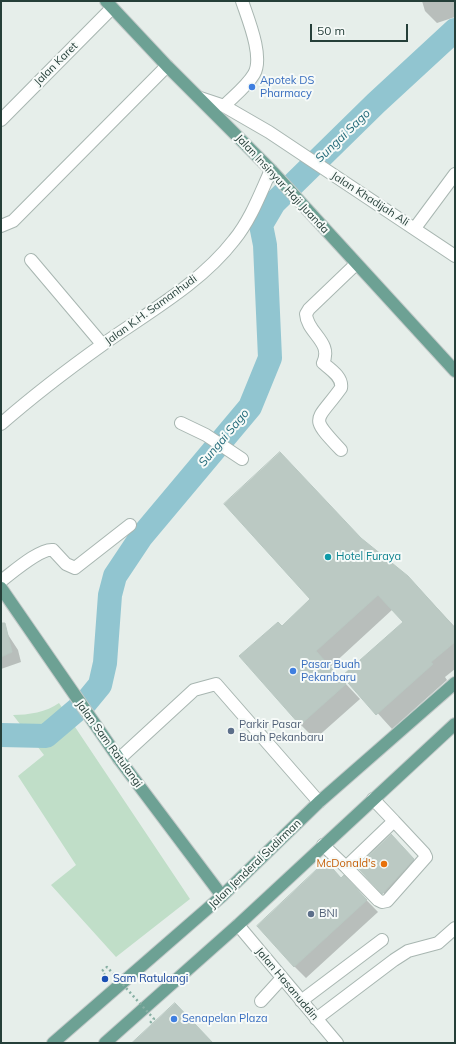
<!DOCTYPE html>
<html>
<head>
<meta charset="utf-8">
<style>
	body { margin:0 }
	#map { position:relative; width:456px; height:1044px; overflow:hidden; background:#e6eeea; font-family:Mulish,sans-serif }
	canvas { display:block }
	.frame { position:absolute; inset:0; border:2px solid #253f39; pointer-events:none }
	.scale { position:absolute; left:310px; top:24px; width:98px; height:18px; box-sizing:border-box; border:2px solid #253f39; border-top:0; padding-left:5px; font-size:12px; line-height:14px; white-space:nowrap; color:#253f39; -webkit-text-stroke:3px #f6faf8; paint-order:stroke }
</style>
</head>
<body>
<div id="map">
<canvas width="456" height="1044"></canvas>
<div class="frame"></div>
<div class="scale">50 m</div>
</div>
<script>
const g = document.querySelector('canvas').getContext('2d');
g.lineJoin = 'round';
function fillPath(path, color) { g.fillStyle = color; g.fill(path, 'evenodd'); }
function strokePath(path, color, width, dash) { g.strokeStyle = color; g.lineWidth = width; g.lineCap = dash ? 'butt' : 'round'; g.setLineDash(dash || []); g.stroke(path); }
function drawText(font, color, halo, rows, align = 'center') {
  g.font = font + ' Mulish,sans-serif'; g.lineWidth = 4; g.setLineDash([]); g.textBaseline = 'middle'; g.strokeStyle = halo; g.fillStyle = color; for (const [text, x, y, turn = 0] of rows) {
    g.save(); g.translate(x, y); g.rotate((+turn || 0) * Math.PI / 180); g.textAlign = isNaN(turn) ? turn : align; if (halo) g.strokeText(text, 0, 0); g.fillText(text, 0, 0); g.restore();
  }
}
const green = new Path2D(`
	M59,703L190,899L116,957L51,885L76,865L18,776L44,755L13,715C28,715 47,712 59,703Z`);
const shadow = new Path2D(`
	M422,1H455V17L437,23L425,11Z
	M364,542L408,577L455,627V669L445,677L447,680L392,729L344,676L405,622L393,609L330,667L360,699L315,739L300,724L282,627L311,599Z
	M1,624L18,650L21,662L1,669Z
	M400,845L423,869L392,902L358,867Z
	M344,877L378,912L306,978L294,966Z`);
const river = new Path2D(`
	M1,735L46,736L86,702L100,685L105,663L110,595L115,576L141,537L250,407L270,358L265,245L261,225L274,203L376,103L455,30`);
const building = new Path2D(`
	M280,452L361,538L408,576L455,628V642L431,662L433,664L376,715L342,676L403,622L378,595L316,651L346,684L300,725L239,656L278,622L282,626L310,599L224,504Z
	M1,623H5L12,652L1,657Z
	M391,834L414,859L382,894L357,867Z
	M326,861L341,878L344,875L367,900L294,967L257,926Z
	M175,1003L213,1043H132Z`);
const minor = new Path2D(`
	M200,98L224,106L269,132L455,256
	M224,106C234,96 247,86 254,74C264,57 248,19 242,1
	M1,120L112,8
	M1,226L13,221L167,66
	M415,228L455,174
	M31,260L102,344
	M181,423L206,435L242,459
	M1,424C33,396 67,370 102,345C147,313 200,284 234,240C251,219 260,194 271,170
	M341,450C308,415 316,423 341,388C343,377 330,369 323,363C333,342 307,333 306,314L309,309L356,264
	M1,581C12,573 40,548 53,550L66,564L75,568L130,525
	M119,759L194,690L216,684L319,802
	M323,845L346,867L394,821L373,799
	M346,867L378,900L382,902L387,901L426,857L424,853L394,821
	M238,925L337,1043
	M261,1001L282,978
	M301,1001L382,940
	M316,1019L394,960L408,951L438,943L455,928`);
const major = new Path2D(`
	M106,1L167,66L271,170L455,371
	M1,588L119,759L222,896
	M53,1043L222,896L319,802L455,683
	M105,1043L238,925L455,724`);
const pathBridge = new Path2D(`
	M105,975L102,971L107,967L154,1019L150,1023`);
const markers = [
	[252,87,4,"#3f7fe0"],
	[328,557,4,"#0f9aa8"],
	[293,671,4,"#3f7fe0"],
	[231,731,4,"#5c6f8a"],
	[384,864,4,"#e8710a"],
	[311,914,4,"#5c6f8a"],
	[105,979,4,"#1a4fb4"],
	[174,1019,4,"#3f7fe0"]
];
const streetNames = [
	["Jalan Karet",56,64,-45],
	["Jalan Insinyur Haji Juanda",282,184,47],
	["Jalan Khadijah Ali",370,199,33],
	["Jalan K.H. Samanhudi",151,310,-36],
	["Jalan Sam Ratulangi",109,744,54],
	["Jalan Jenderal Sudirman",255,864,-44],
	["Jalan Hasanuddin",287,984,50]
];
const shopNames = [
	["Apotek DS",260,81],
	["Pharmacy",260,94],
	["Pasar Buah",301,665],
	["Pekanbaru",301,678],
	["Senapelan Plaza",182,1019]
];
const cultureNames = [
	["Hotel Furaya",336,557]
];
const serviceNames = [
	["Parkir Pasar",239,725],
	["Buah Pekanbaru",239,738],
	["BNI",319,914]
];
const foodNames = [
	["McDonald's",376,864]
];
const transitNames = [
	["Sam Ratulangi",113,979]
];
const waterNames = [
	["Sungai Sago",343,136,-44],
	["Sungai Sago",224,438,-50]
];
fillPath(green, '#c0dec8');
fillPath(shadow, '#0003');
strokePath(river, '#91c5d0', 24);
fillPath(building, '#bbc9c3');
strokePath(building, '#b8c7c1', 1);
strokePath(minor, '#a8b6b1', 14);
strokePath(major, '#c2c9c8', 14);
strokePath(minor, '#fff', 12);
strokePath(major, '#6da194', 12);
strokePath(pathBridge, '#88b0a4', 2.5, [2, 3]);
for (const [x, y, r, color] of markers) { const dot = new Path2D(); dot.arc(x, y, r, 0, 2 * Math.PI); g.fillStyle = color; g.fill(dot); strokePath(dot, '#f6faf8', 1.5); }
drawText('11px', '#253f39', '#f6faf8', streetNames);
drawText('11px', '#366cbe', '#f6faf8', shopNames, 'left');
drawText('11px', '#0d838f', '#f6faf8', cultureNames, 'left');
drawText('11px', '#4e5e75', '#f6faf8', serviceNames, 'left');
drawText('11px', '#c56008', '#f6faf8', foodNames, 'right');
drawText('11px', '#164399', '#f6faf8', transitNames, 'left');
drawText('italic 12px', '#226a79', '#f6faf8', waterNames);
</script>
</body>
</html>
